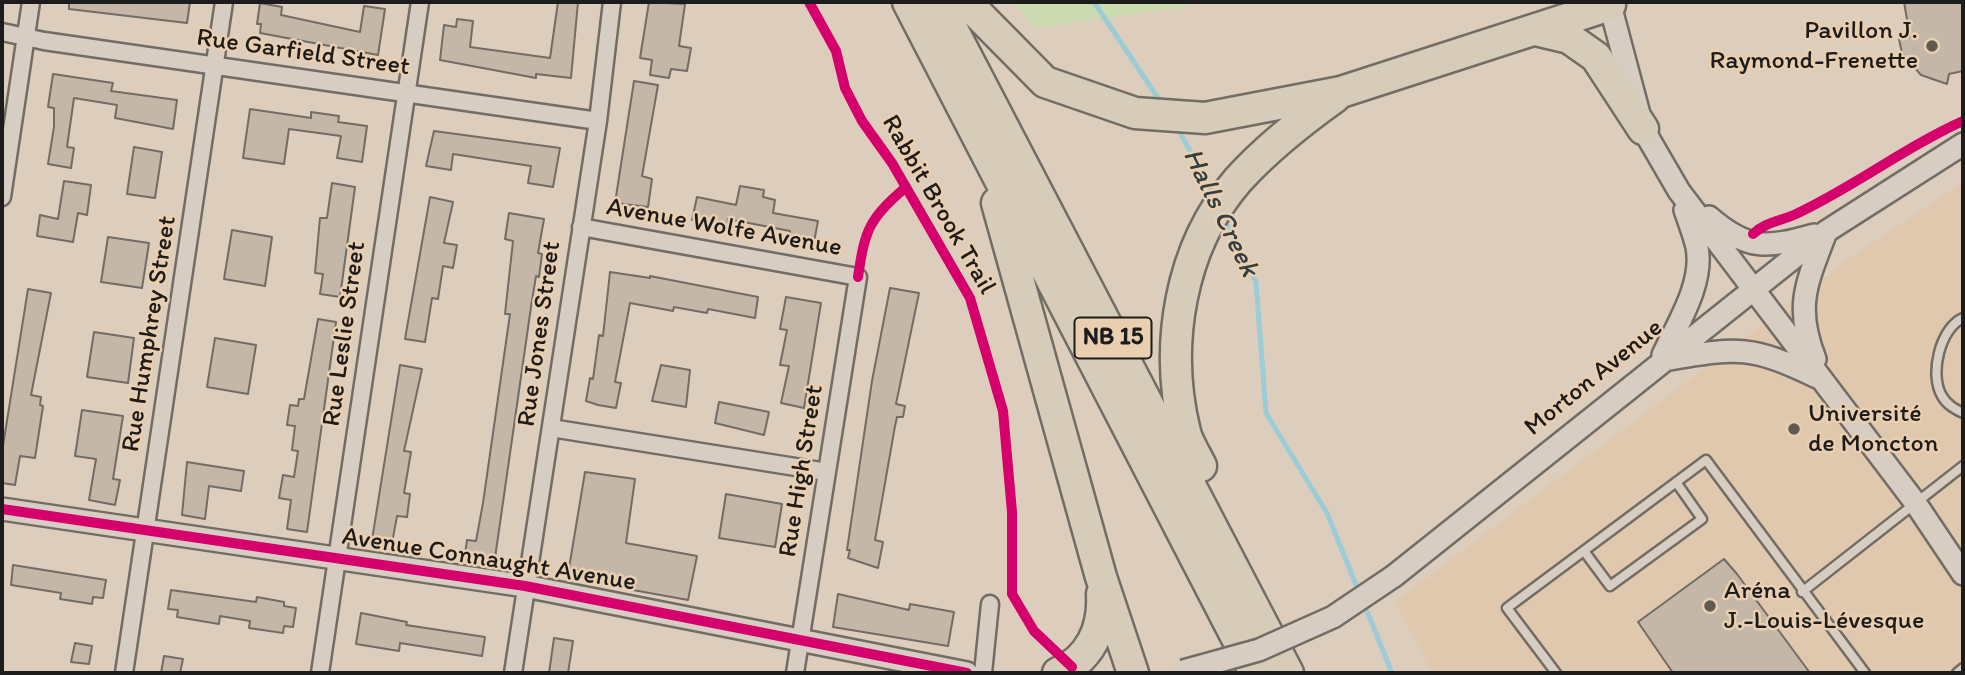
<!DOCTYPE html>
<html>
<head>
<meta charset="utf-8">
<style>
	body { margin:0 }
	#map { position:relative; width:1965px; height:675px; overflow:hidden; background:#dccdbd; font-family:Itim,sans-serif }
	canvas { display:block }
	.frame { position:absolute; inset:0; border:4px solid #1c1c1c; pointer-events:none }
</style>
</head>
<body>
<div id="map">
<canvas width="1965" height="675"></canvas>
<div class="frame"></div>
</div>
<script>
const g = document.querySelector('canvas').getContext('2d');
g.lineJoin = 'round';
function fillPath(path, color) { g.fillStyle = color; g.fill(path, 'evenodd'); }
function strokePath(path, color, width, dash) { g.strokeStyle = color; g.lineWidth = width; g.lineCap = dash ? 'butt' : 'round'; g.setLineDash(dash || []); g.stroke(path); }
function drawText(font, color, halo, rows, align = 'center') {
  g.font = font + ' Itim,sans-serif'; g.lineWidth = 5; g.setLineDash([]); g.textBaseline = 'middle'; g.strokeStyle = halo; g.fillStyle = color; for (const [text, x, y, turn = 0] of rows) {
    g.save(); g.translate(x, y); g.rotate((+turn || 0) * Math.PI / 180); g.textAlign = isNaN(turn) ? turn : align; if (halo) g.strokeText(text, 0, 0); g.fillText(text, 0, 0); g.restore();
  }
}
const built = new Path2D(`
	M1963,183V673H1433L1395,602L1853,256Z`);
const green = new Path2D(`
	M1012,2H1188L1189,6L1036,28Z`);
const stream = new Path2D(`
	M1094,2L1162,104
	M1177,127L1214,195
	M1224,217L1256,282L1266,413L1327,513L1359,592
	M1363,601L1392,673`);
const building = new Path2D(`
	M69,2H190L187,23L69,9Z
	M558,2H578L571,78L536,74V78L440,60L444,25L456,27L457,19L473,21L470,47L550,58Z
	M649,2L685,4L679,46L691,48L687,71L671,69L669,78L650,75L652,60L640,58Z
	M1904,2H1963V71L1949,74L1947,84L1921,75L1902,53L1899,39L1910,37Z
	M260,3L282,7L281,15L360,32L364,6L385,9L378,55L260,33L261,24H257Z
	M53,74L113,83L111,91L177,100L173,129L115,118L117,105L74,98L67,147L74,148L71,168L48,164L54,127V108L48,107Z
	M634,81L658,85L642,176L652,179L648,207L615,203Z
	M250,109L311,118V112L339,116L338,122L367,126L362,162L337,158L341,136L289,129L284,164L243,158Z
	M434,131L560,148L553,187L528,183L531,166L498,161L453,154L451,170L426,166Z
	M134,147L162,152L155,198L127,194Z
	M64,181L91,185L87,215L78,213L73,242L37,236L40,215L58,219Z
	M332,183L355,187L340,297L320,294L323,274L315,273L320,218H327Z
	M740,186L764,190L763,197L775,200L773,213L818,221L814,242L789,238L790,231L728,219L727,226L692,220L697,197L736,205Z
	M430,197L453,202L444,243L457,245L453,268L443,266L438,299L432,298L425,342L405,339Z
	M509,213L544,219L538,253L542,254L539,277L536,276L531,307L494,565L464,561L467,540L476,541L483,503L510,314H505L513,241L505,239Z
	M232,230L272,237L265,286L224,279Z
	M108,237L149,243L142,288L101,282Z
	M610,272L650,278V276L758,297L755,318L708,309L707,313L674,307L673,311L630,303L615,382L621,383L616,408L598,405L586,401L590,378L593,379L599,335L603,336Z
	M890,288L919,293L896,404L905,406L903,417H897L895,426L875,540L883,542L878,568L848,558L850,550H847L872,381Z
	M28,289L51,293L31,395L41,397L40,405L43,406L35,458L20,456L15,485L2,483V452Z
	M786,297L821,303L804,408L781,403L789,366L780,365L787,330L780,329Z
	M318,319L336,322L307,532L287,529L291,500L279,498L283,475L294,477L298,451L292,450L295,426L287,425L290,405L298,406L299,399H304Z
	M94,332L134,338L128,383L87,377Z
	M215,338L256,345L248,394L207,387Z
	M400,365L422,369L404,451L411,452L404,493L410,494L407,517L397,516L392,543L372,540Z
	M661,365L690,370L686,407L652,401Z
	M719,402L769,412L764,435L715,423Z
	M82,410L123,416L113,479L120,480L115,505L89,500L96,459L75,456Z
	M187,462L244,471L241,491L209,486L205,519L182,515Z
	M585,472L635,479L626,543L697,556L688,600L633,590L635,583L569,568Z
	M726,494L782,504L775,547L719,538Z
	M1724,559L1737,574L1810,673H1673L1638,622Z
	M13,565L106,580L103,598L93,597L92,604L60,599L61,593L11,585Z
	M171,590L256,602L257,597L284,602V606L296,608L293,627L284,626L283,633L249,628L250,621L220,616L219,624L177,617L178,610L168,609Z
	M838,594L909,610L910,604L954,612L948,646L833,627Z
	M361,613L407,622L406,625L485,637L482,656L400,643L399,651L356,644Z
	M554,638L573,641L568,673H549Z
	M75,643L92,646L89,664L71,662Z
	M164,656L183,659L180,673H161Z`);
const service = new Path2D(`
	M1963,318C1940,328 1929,375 1942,396C1947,405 1955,409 1963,413
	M1584,551L1610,586L1702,519L1676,482
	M1802,592L1963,466
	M1556,673L1507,608L1706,460L1865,673
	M1957,673L1963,668`);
const minor = new Path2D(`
	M2,32L44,41L598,121
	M2,197L31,2
	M581,227L858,277L795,673
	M551,428L827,472
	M124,673L224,2
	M320,673L420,2
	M513,673L598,121L612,2
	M983,673L990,604`);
const tertiary = new Path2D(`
	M1610,5L1643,129L1679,191L1914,501L1963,574
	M1709,217C1748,251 1767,248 1814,235
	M1663,355C1678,323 1704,283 1697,247C1694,234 1689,222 1685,210
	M1815,359C1794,306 1807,282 1826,232
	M1663,360C1737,348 1748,344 1817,377
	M2,509L525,586L967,673
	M1394,576L1827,231L1963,144`);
const motorway = new Path2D(`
	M908,2L1255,673
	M938,2L1288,673
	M966,2L1045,82L1135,113L1205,118L1341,92L1610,5
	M1535,30L1569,38L1596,57L1643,129
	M997,203L1101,577L1133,673
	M1201,466C1196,455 1188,444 1185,432C1164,347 1179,248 1238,180C1267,148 1300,122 1335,97
	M1058,673C1090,659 1104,629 1102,594`);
const tertiaryBridge = new Path2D(`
	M1183,671L1259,650L1333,617L1394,576`);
const cycleway = new Path2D(`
	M809,2L836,51L845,88L862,121L892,163L970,298L1003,411L1012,512V594L1034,631L1072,667
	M1753,234C1765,222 1781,221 1796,214C1854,187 1905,147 1963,121
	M858,277C865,229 869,219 906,187
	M2,509L525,586L967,673`);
const markers = [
	[1932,46,7,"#5f5a54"],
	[1794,429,7,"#5f5a54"],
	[1710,606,7,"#5f5a54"]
];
const shields = [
	[1113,338,77]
];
const shieldNames = [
	["NB 15",1113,338]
];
const poiNames = [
	["Pavillon J.",1918,31,"right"],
	["Raymond-Frenette",1918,61,"right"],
	["Université",1808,414],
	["de Moncton",1808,444],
	["Aréna",1724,591],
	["J.-Louis-Lévesque",1724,621]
];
const streetNames = [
	["Rue Garfield Street",303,53,8],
	["Rabbit Brook Trail",938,205,60],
	["Avenue Wolfe Avenue",724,228,10],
	["Rue Humphrey Street",150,334,-81],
	["Rue Leslie Street",345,334,-82],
	["Rue Jones Street",540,334,-82],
	["Morton Avenue",1594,378,-39],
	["Rue High Street",802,471,-81],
	["Avenue Connaught Avenue",489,560,9]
];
const waterNames = [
	["Halls Creek",1220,213,64]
];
fillPath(built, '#dfc8ae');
fillPath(green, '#cbdbaf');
strokePath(stream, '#9cccd6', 5);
fillPath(building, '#c5b7a8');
strokePath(building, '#726c64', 2);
strokePath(service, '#726c64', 13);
strokePath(minor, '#726c64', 21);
strokePath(tertiary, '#726c64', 26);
strokePath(motorway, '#726c64', 35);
strokePath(service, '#d7cdc2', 8);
strokePath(minor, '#d7cdc2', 16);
strokePath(tertiary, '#d7cdc2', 21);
strokePath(motorway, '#d7ccb9', 30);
strokePath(tertiaryBridge, '#726c64', 26, []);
strokePath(tertiaryBridge, '#d7cdc2', 21);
strokePath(cycleway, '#d6006c', 10);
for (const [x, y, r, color] of markers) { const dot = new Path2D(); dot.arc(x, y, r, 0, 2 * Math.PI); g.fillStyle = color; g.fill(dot); strokePath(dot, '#e9ceb0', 2.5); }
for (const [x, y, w] of shields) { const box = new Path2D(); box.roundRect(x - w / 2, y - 20.5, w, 41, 5); g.fillStyle = '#e9ceb0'; g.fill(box); strokePath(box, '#1c1c1c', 2); }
drawText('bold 24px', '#1c1c1c', null, shieldNames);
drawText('26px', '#1c1c1c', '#e9ceb0', poiNames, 'left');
drawText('26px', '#1c1c1c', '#e9ceb0', streetNames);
drawText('italic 28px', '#303f43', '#e9ceb0', waterNames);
</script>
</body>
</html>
